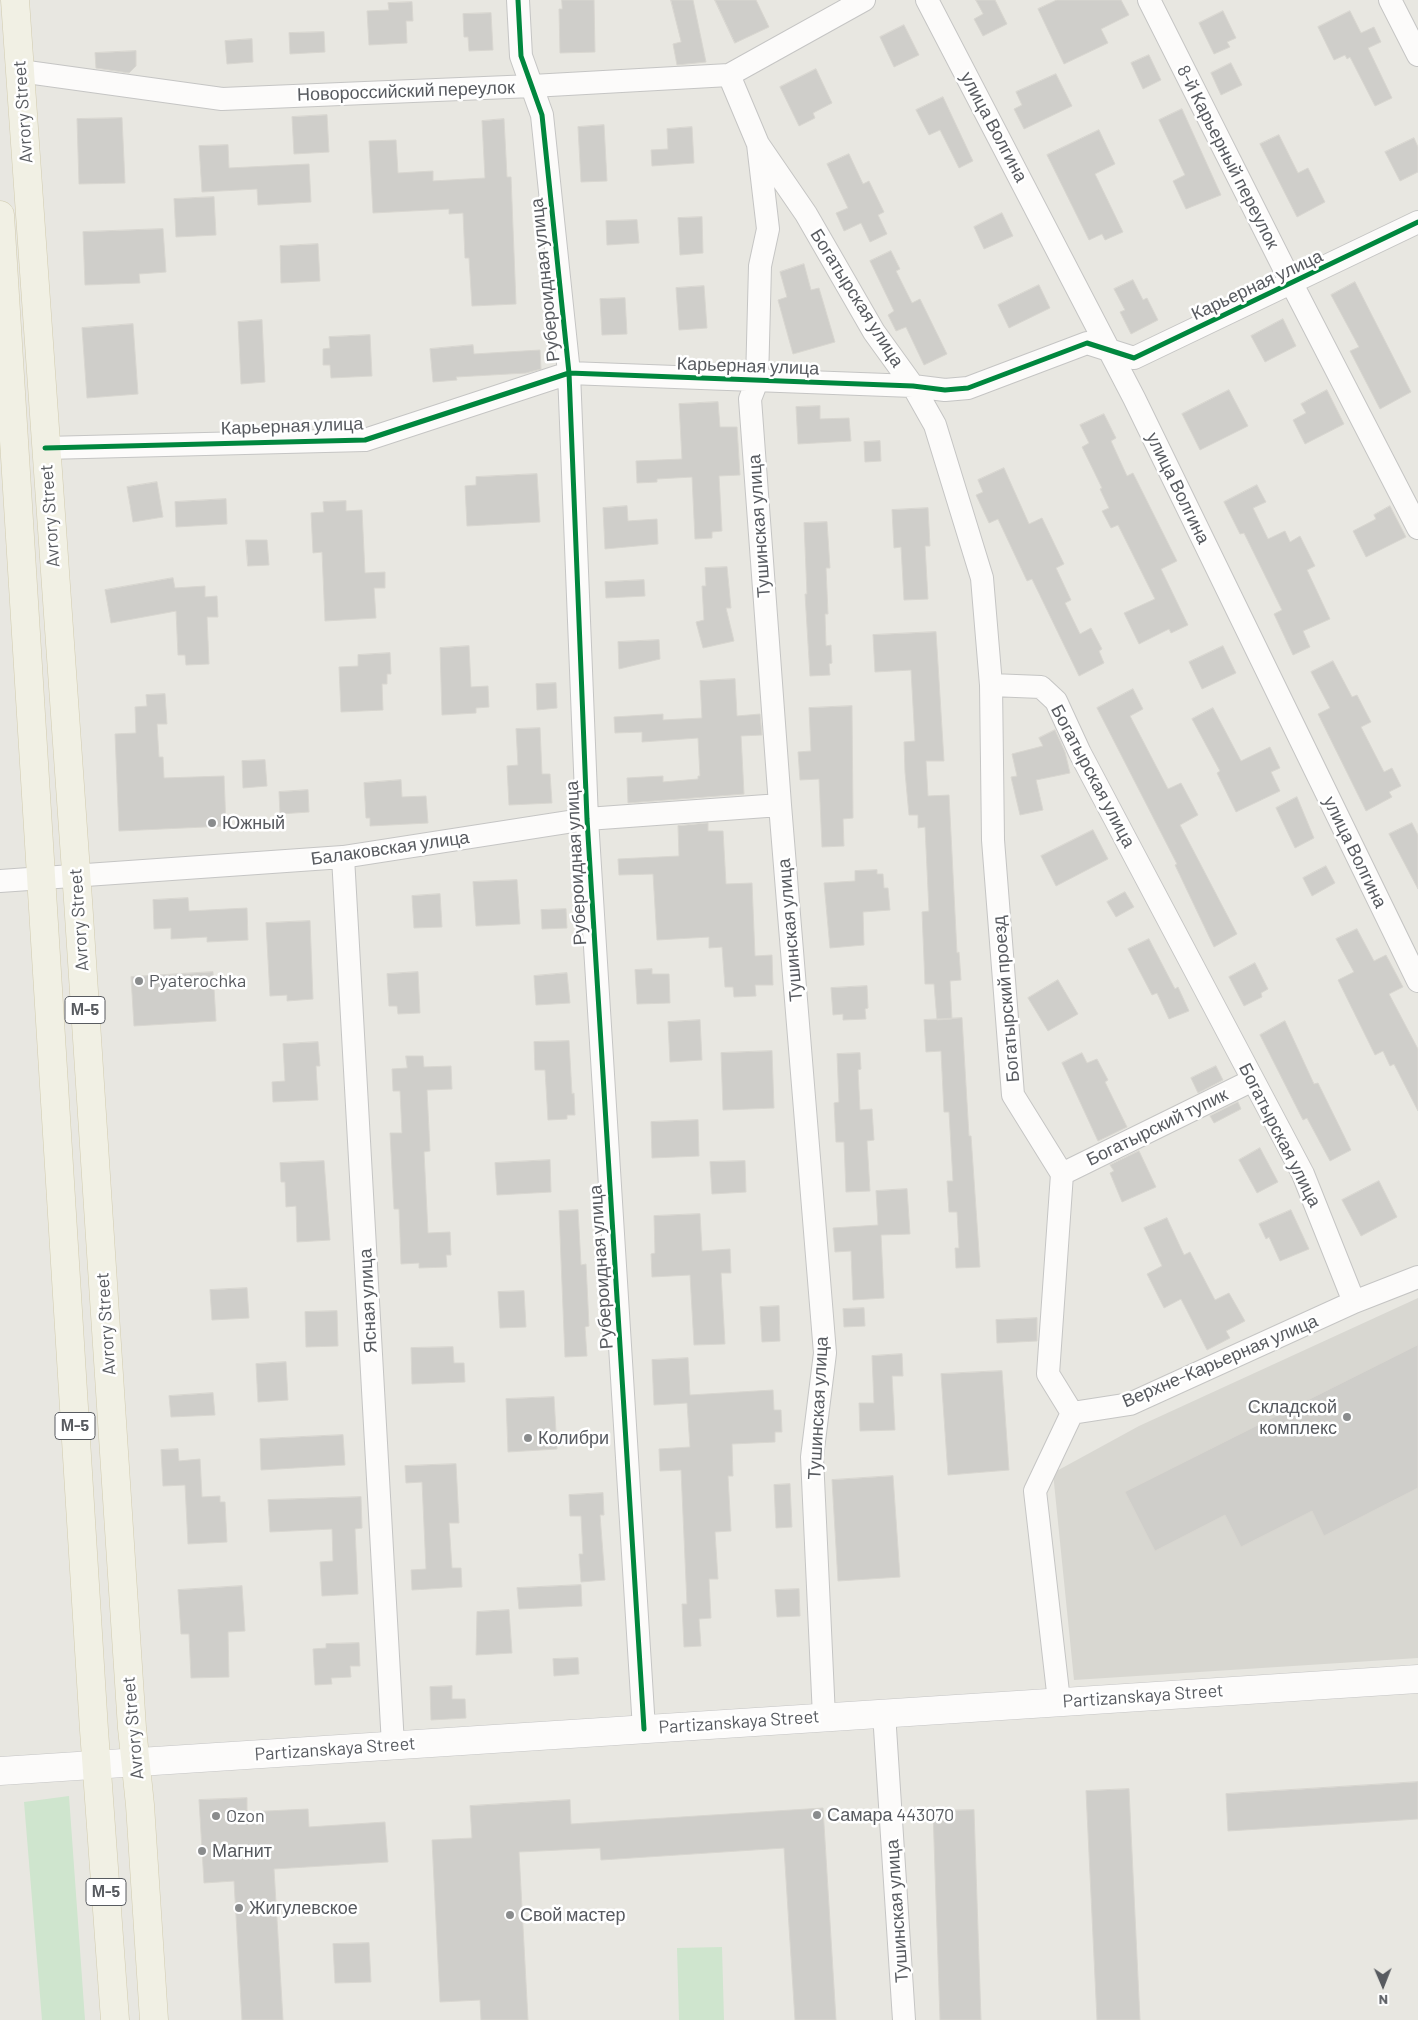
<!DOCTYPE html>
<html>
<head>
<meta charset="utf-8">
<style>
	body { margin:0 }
	#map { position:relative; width:1418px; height:2020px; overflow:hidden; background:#e8e7e1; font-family:Barlow,sans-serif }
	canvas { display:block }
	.north { position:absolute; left:1358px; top:1960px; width:50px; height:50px; -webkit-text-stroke:4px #fff; paint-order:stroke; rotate:179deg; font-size:14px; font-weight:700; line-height:20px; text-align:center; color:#585b60 }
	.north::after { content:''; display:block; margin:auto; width:18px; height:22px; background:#585b60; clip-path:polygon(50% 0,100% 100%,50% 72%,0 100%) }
</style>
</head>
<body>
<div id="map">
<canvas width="1418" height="2020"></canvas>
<div class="north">N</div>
</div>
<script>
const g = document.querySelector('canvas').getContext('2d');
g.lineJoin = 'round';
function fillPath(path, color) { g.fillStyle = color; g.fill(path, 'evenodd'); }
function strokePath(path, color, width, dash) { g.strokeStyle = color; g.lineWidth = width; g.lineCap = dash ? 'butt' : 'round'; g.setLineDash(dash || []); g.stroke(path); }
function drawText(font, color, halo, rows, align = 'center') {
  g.font = font + ' Barlow,sans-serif'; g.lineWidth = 5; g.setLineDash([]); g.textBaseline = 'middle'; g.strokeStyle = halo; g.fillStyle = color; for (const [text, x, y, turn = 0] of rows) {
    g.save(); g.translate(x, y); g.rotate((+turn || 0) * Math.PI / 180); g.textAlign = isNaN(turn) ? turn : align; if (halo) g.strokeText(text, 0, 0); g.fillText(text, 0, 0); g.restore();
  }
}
const industrial = new Path2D(`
	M1418,1298V1658L1074,1680L1053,1473L1139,1426Z`);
const green = new Path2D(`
	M69,1796L85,2020H42L24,1802Z
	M722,1947L724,2020H679L677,1948Z`);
const building = new Path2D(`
	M562,0H594L595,52L560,53L559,9H562Z
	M671,0H693L706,62L677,65L673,44L681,42Z
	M715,0H756L769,27L735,43Z
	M976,0H995L1007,24L983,36L974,19L983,14Z
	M1057,0H1121L1129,15L1101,29L1108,43L1064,64L1038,9Z
	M412,2L413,21H406L407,43L369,45L367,11L389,10L388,3Z
	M1223,11L1236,38L1227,42L1230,47L1214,54L1199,23Z
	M1350,11L1361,33L1374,27L1381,42L1368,48L1392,98L1375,106L1350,57L1347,59L1345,55L1334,60L1318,27Z
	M491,13L493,50L469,51L468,37H464L463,14Z
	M904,25L919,55L894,67L880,37Z
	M324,32L325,52L290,54L289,33Z
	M252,39L253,62L227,64L225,41Z
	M136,51V66L129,73L96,68L95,53Z
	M1149,55L1161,80L1143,89L1131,63Z
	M1231,63L1242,85L1221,95L1211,73Z
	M816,69L832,103L813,113L815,118L799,126L780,87Z
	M1056,74L1072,106L1024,129L1014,109L1022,105L1016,92Z
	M943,97L973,161L959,168L940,130L929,135L916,110Z
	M1182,109L1221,195L1186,209L1173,181L1185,175L1159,120Z
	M327,115L329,152L294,154L292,117Z
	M122,118L125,183L79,184L77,119Z
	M504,119L507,177H511L516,304L472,306L469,258H465L463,213L449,214V209L373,213L369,141L396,140L398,173L433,171V181L485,178L482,121Z
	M604,125L607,181L581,182L578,127Z
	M692,127L694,163L652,166L651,150L668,149L667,129Z
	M1099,130L1115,164L1095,174L1123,232L1105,240L1102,234L1089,240L1047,155Z
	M1279,135L1298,173L1308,168L1325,202L1297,217L1260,144Z
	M1414,138L1418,147V172L1400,181L1385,152Z
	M228,145L229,168L309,164L311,202L258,205L257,189L202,192L199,146Z
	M849,154L863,184L869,181L884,212L878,215L887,234L870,242L861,223L844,231L836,213L848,208L827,164Z
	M214,197L216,235L176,237L174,199Z
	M1002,213L1013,236L984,249L974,227Z
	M702,217L703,253L680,255L678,218Z
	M637,220L639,243L607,245L606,221Z
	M163,229L166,272L139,274L140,283L85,285L83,232Z
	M318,244L320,281L281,283L280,246Z
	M891,251L900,269L896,271L912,303L920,299L947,354L924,365L906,327L896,331L888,315L894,311L870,261Z
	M804,264L811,290L819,288L835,342L793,354L778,300L787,297L780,272Z
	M1133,280L1143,300L1147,298L1158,320L1131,334L1120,312L1125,310L1114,289Z
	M1355,282L1411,392L1380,409L1350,351L1359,347L1331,295Z
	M1039,285L1050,308L1009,328L998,305Z
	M704,286L707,328L679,330L676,288Z
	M625,298L627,334L602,335L600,299Z
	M1283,319L1296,346L1265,362L1251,336Z
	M262,320L265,382L241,384L238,322Z
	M133,324L138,394L87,398L82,328Z
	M370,335L372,376L331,378L330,365H323V349L330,348L329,337Z
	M473,345L474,354L540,350L541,369L526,373L456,377L457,380L433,382L430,349Z
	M1229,390L1248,426L1200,450L1182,414Z
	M1327,390L1344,424L1305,444L1293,420L1306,413L1301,404Z
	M718,402L720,427H737L740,475L719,476L722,531L712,532V538L695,539L692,477L657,479V482L637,483L636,461L682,459L679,404Z
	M820,406V419L849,418L851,441L798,444L796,407Z
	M1104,414L1116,438L1111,441L1127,476L1133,473L1177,561L1161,569L1188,625L1171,633L1169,629L1139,644L1124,613L1155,599L1118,525L1111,528L1102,511L1109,508L1100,489L1102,488L1082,447L1089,443L1080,425Z
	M880,441L881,461L865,462L864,442Z
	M1004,468L1029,524L1042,518L1064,564L1056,568L1071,600L1065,603L1080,634L1091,628L1102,649L1099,651L1104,663L1079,676L1032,579L1027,581L998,519L989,523L976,495L983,492L978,480Z
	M537,474L540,522L467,526L465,486L476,485V477Z
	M157,482L163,517L133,522L127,487Z
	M1257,485L1266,502L1253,508L1268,539L1285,531L1290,542L1300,536L1315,566L1307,570L1330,619L1303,631L1310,647L1293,655L1274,614L1282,610L1244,533L1240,534L1224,502Z
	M226,499L227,524L176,527L175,502Z
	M346,501V511L362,510L365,573L385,572V588H374L376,618L325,621L322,552L313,553L311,513L324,512L323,502Z
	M627,506L628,521L657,519L658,544L605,549L603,508Z
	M1390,506L1406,537L1366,557L1353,531L1376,519L1374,515Z
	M928,508L930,546H925L928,599L904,600L901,547L894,548L892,510Z
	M827,522L830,568H826L828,614H825L826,646L831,645L832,663L829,664L830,675L810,676L805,594H807L804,523Z
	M246,540H267L269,565L248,566Z
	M727,567L731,608H726L734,641L703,648L696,622L704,620L702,586H706L705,568Z
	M173,578L175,588L205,586V597L217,596L218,617H207L209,664L186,665L185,655H178L176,611L111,623L105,590Z
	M644,580L645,596L606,598L605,582Z
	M936,632L944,761H926L928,796L949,795L957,953L959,952L961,980L950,981L952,1019L937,1020L934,984H925L922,912L929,911L925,827L918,828V815H909L905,772L904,742L915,741L911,670L875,672L873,635Z
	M659,640L660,659L619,669L618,642Z
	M469,646L471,687L488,686L489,707L476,708V713L442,715L440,648Z
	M1223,646L1236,673L1202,689L1189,662Z
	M390,653L391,674H387V684H382L383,710L341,712L339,667L358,666V655Z
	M1333,661L1352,697L1357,695L1371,722L1361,727L1384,772L1392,768L1401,786L1389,792L1392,797L1366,811L1318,714L1330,708L1311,672Z
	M735,679L737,716L760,714L762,735L741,736L744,794L628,803L627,778L663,776V782L698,779V776H700L698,738L642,742V732L615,733L614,717L663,714V720L702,718L700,681Z
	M556,683L557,708L537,710L536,684Z
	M1133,689L1143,709L1130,716L1168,789L1181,783L1198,815L1180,825L1237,934L1214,947L1175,865L1177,864L1097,708Z
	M165,694L167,724H157L159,757H163L164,778L224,776L226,826L119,831L115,734L136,733L135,707L147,706L146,695Z
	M852,706L853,818L843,819L844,846L822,847L819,779L800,780L798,752L811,751L809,708Z
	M1213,708L1241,761L1270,747L1280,768L1271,772L1280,791L1236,812L1217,773L1220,771L1192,719Z
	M540,728L542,774H550L552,803L509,805L507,766L518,765L516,729Z
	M1055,730L1065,752L1070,773L1036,780L1043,810L1020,815L1011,777L1017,776L1012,754L1043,746L1039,738Z
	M265,760L267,786L243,788L242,761Z
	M401,780L402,797L426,796L428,823L370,826V818H366L364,783Z
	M308,790L309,812L280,814L279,792Z
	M1297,797L1314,838L1295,848L1276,808Z
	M708,823V831H723L726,884L752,883L755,956L772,955L773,985H755L756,996L734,997L733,987H725L722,947L709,948V937L657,940L653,874L619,875L618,859L679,856L678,826Z
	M1412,823L1418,835V889L1389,834Z
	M1093,830L1108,859L1056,886L1041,856Z
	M1326,866L1335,883L1312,896L1303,878Z
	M877,870V874H883L884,888H888L890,910L863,912L864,945L830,948L824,883L855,881V871Z
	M517,880L520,924L476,926L473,882Z
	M1125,892L1134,907L1116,917L1107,902Z
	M440,894L442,927L414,928L412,896Z
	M188,898L189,911L247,908L248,940L207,942V937L171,939V928L154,929L153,900Z
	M566,909L567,928L542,929L541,910Z
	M310,921L313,999L287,1001V995L270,996L266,923Z
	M1357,929L1374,961L1386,955L1403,987L1389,994L1418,1049V1111L1394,1064L1390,1066L1383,1051L1375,1055L1338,980L1354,972L1336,939Z
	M1149,939L1175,989L1178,987L1189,1011L1169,1019L1157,993L1152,995L1128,949Z
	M1255,963L1268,989L1261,993L1262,997L1244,1006L1229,977Z
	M652,969V974H669L670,1003L637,1004L635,970Z
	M213,972L216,1021L134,1026L131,977Z
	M418,972L420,1013L398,1014L397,1006H389L387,974Z
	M567,973L570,1003L536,1005L534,976Z
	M1058,980L1078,1014L1048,1031L1028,998Z
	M867,986L868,1008L865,1009L866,1019L843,1020V1014L833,1015L831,988Z
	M962,1018L969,1136H971L980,1267L956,1268L955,1248H959L957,1212H949L947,1181H953L949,1112H944L941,1051L926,1052L924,1020Z
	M700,1020L702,1060L670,1062L668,1022Z
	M1285,1021L1314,1084L1318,1083L1351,1150L1330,1161L1307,1118L1303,1120L1260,1035Z
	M569,1041L572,1094L574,1093L575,1115H567V1119L548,1120L545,1070H535L534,1042Z
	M318,1042L320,1066H316L318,1100L273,1102L272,1082L285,1081L283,1044Z
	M772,1051L774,1108L723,1110L721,1053Z
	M860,1053L861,1069L858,1070L860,1110L872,1109L874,1140L867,1141L870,1191L846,1192L844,1142H836L834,1103L839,1102L837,1054Z
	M1082,1053L1087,1063L1097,1059L1108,1080L1105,1082L1127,1127L1098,1141L1062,1063Z
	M406,1056H423L424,1067L451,1066L452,1089L427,1090L430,1151L424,1152L428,1233L450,1232L451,1255H446L447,1267L419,1268V1263L401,1264L399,1209H394L390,1133H402L400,1091H393L392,1069L407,1068Z
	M1216,1066L1223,1080L1198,1093L1191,1078Z
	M1238,1102L1241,1109L1214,1123L1210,1116Z
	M698,1120L699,1156L652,1158L651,1122Z
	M1260,1148L1278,1182L1257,1193L1239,1160Z
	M1139,1151L1156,1187L1122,1202L1110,1173L1114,1171L1110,1165Z
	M550,1160L551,1192L497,1195L495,1163Z
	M324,1161L330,1240L297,1242L296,1206L286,1207L285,1182H281L280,1163Z
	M745,1161L746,1192L712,1194L710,1162Z
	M1379,1181L1397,1217L1361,1236L1342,1200Z
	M907,1189L910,1234L881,1235L884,1298L853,1300L851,1251L835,1252L833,1228L878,1225L876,1191Z
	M578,1210L581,1265L586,1264L589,1326L585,1327L587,1356L565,1357L559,1211Z
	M1291,1210L1309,1249L1280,1261L1269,1237L1266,1239L1259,1224Z
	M700,1214L702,1251L730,1249L731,1273H721L725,1344L694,1345L690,1275L652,1277L651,1254L655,1253L654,1216Z
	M1167,1218L1184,1255L1190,1252L1215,1300L1229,1293L1245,1321L1226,1331L1230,1338L1207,1350L1181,1299L1164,1308L1147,1274L1162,1266L1144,1228Z
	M247,1288L249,1318L212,1320L210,1290Z
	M524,1291L526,1327L500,1328L498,1292Z
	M779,1306L780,1341L762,1342L760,1307Z
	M864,1308L865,1326L844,1327L843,1309Z
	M337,1311L338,1346L306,1347L305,1312Z
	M1037,1318V1341L997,1343L996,1320Z
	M1418,1345V1488L1324,1536L1312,1511L1241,1547L1225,1515L1155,1551L1125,1492Z
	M453,1347L454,1363H464L465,1382L412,1384L411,1348Z
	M902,1354L903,1376H892L895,1430L860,1431L859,1403H874L872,1356Z
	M688,1358L690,1395L773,1390L774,1410H781L782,1432H775V1442L732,1444L733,1476H728L731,1531L715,1532L718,1579H709L711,1618L699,1619L701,1646L684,1647L682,1604H687L681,1470L660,1471L659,1449L690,1447L687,1403L654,1405L652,1360Z
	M286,1362L288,1400L258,1402L256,1364Z
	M1002,1371L1009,1470L948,1475L941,1374Z
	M213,1393L215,1415L171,1417L169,1396Z
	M554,1397L557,1449L508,1452L506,1399Z
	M343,1435L345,1465L261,1470L260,1439Z
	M178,1449L179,1461L200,1459L202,1497L220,1496V1502H225L227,1542L188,1544L185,1485L163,1486L161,1450Z
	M456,1464L459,1523H449L452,1568H461L462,1587L412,1590L411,1570L426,1569L422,1482L406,1483L405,1466Z
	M893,1476L900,1577L838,1581L832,1480Z
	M790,1484L792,1527L776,1528L774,1485Z
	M603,1493L604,1515H600L605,1580L581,1582L579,1554H583L581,1516H570L569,1495Z
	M361,1497L362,1528L355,1529L358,1594L322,1596L320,1562L333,1561L332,1529L270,1532L268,1500Z
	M581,1585L582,1606L519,1609L517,1588Z
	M242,1586L245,1631L228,1632L229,1677L191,1678L189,1634H181L178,1590Z
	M799,1589L800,1616L777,1617L775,1590Z
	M509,1610L512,1653L476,1655L477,1612Z
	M359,1643L360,1666H350L351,1677L331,1678L332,1684L315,1685L313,1649L326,1648V1644Z
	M578,1658L579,1674L554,1676L553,1659Z
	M452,1686V1699H465L466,1718L431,1720L430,1687Z
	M1418,1782V1819L1228,1831L1226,1794Z
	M1129,1789L1140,2020H1097L1086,1791Z
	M247,1798V1812L308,1809L309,1827L385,1822L388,1862L274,1869L283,2020H242L234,1881L204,1883L199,1800Z
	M570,1800L571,1824L823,1808L836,2020H795L784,1848L601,1860L600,1848L519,1852L528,2020H481L480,2000L440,2002L432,1840L472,1838L470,1806Z
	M974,1810L981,2020H940L933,1811Z
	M369,1943L371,1982L335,1983L333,1944Z`);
const street = new Path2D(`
	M518,0L521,56L542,115L569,373L587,819L644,1729
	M927,0L1134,398L1418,981
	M1149,0L1292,284L1418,528
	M1390,0L1418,55
	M20,71L222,99L532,86L729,75L864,0
	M729,75L758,144L806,214L874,332L913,386L935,425L982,578L991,685L993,840L1013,1095L1062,1174L1048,1374L1072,1413
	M758,144L768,229L760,266L757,381L750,399L780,805L825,1353L812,1457L824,1717
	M45,448L365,440L569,373L913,386L945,390L968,388L1087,343L1134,358L1418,222
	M991,685L1041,687L1056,701L1080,753L1303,1174L1354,1302
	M343,857L393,1745
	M0,881L343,857L587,819L780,805
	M1062,1174L1253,1080
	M1072,1413L1130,1404L1354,1302L1418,1277
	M1059,1701L1035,1491L1072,1413
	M884,1713L904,2020`);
const secondary = new Path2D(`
	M0,1771L1418,1679`);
const primary = new Path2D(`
	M15,0L78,900L132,1728L140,1805L154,2020
	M0,215L94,1730L115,2020`);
const cycleway = new Path2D(`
	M518,0L521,56L542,115L569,373L587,819L644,1729
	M45,448L365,440L569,373L913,386L945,390L968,388L1087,343L1134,358L1418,222`);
const markers = [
	[212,823,5,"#8a8c8d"],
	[139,981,5,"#8a8c8d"],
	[1347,1417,5,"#8a8c8d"],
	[528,1438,5,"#8a8c8d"],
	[817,1815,5,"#8a8c8d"],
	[216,1816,5,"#8a8c8d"],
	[202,1851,5,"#8a8c8d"],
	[239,1908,5,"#8a8c8d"],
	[510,1915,5,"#8a8c8d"]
];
const shields = [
	[85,1010,40],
	[75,1426,40],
	[106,1892,40]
];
const shieldNames = [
	["М-5",85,1010],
	["М-5",75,1426],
	["М-5",106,1892]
];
const streetNames = [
	["Новороссийский переулок",406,91,-2],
	["Avrory Street",23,112,-94],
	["улица Волгина",994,127,62],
	["8-й Карьерный переулок",1228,157,63],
	["Рубероидная улица",545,280,-96],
	["Карьерная улица",1257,285,-25],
	["Богатырская улица",857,298,58],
	["Карьерная улица",748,366,2],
	["Карьерная улица",292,426,-2],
	["улица Волгина",1178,488,64],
	["Avrory Street",50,516,-94],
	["Тушинская улица",759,526,-94],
	["Богатырская улица",1093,776,62],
	["Балаковская улица",390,848,-8],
	["улица Волгина",1355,852,64],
	["Рубероидная улица",576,863,-93],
	["Avrory Street",79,920,-94],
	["Тушинская улица",790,930,-95],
	["Богатырский проезд",1006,999,-95],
	["Богатырский тупик",1157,1127,-26],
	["Богатырская улица",1280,1135,63],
	["Рубероидная улица",601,1267,-94],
	["Ясная улица",368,1301,-93],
	["Avrory Street",106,1324,-94],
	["Верхне-Карьерная улица",1220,1361,-23],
	["Тушинская улица",818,1408,-87],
	["Partizanskaya Street",1143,1696,-4],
	["Partizanskaya Street",739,1722,-4],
	["Avrory Street",133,1728,-95],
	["Partizanskaya Street",335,1749,-4],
	["Тушинская улица",897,1911,-94]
];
const poiNames = [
	["Южный",222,823],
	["Pyaterochka",149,981],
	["Складской",1337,1407,"right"],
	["комплекс",1337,1428,"right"],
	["Колибри",538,1438],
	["Самара 443070",827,1815],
	["Ozon",226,1816],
	["Магнит",212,1851],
	["Жигулевское",249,1908],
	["Свой мастер",520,1915]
];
fillPath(industrial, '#d8d7d1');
fillPath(green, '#cfe5ce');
fillPath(building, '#cfceca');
strokePath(building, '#d8d6d0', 1);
strokePath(street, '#c5c5c4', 24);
strokePath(secondary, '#c4c4c4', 29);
strokePath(primary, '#d1cbae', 29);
strokePath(street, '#fcfbfa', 22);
strokePath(secondary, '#fcfbfa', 28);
strokePath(primary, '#f1f0e4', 28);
strokePath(cycleway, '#00873e', 5);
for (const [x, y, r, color] of markers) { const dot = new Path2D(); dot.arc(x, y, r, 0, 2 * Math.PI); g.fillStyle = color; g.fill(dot); strokePath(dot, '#fff', 2); }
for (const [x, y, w] of shields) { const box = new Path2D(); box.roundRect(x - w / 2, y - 13.5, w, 27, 4); g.fillStyle = '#fff'; g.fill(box); strokePath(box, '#585b60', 1); }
drawText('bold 16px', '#585b60', null, shieldNames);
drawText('18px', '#585b60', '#fff', streetNames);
drawText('18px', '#585b60', '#fff', poiNames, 'left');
</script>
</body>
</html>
